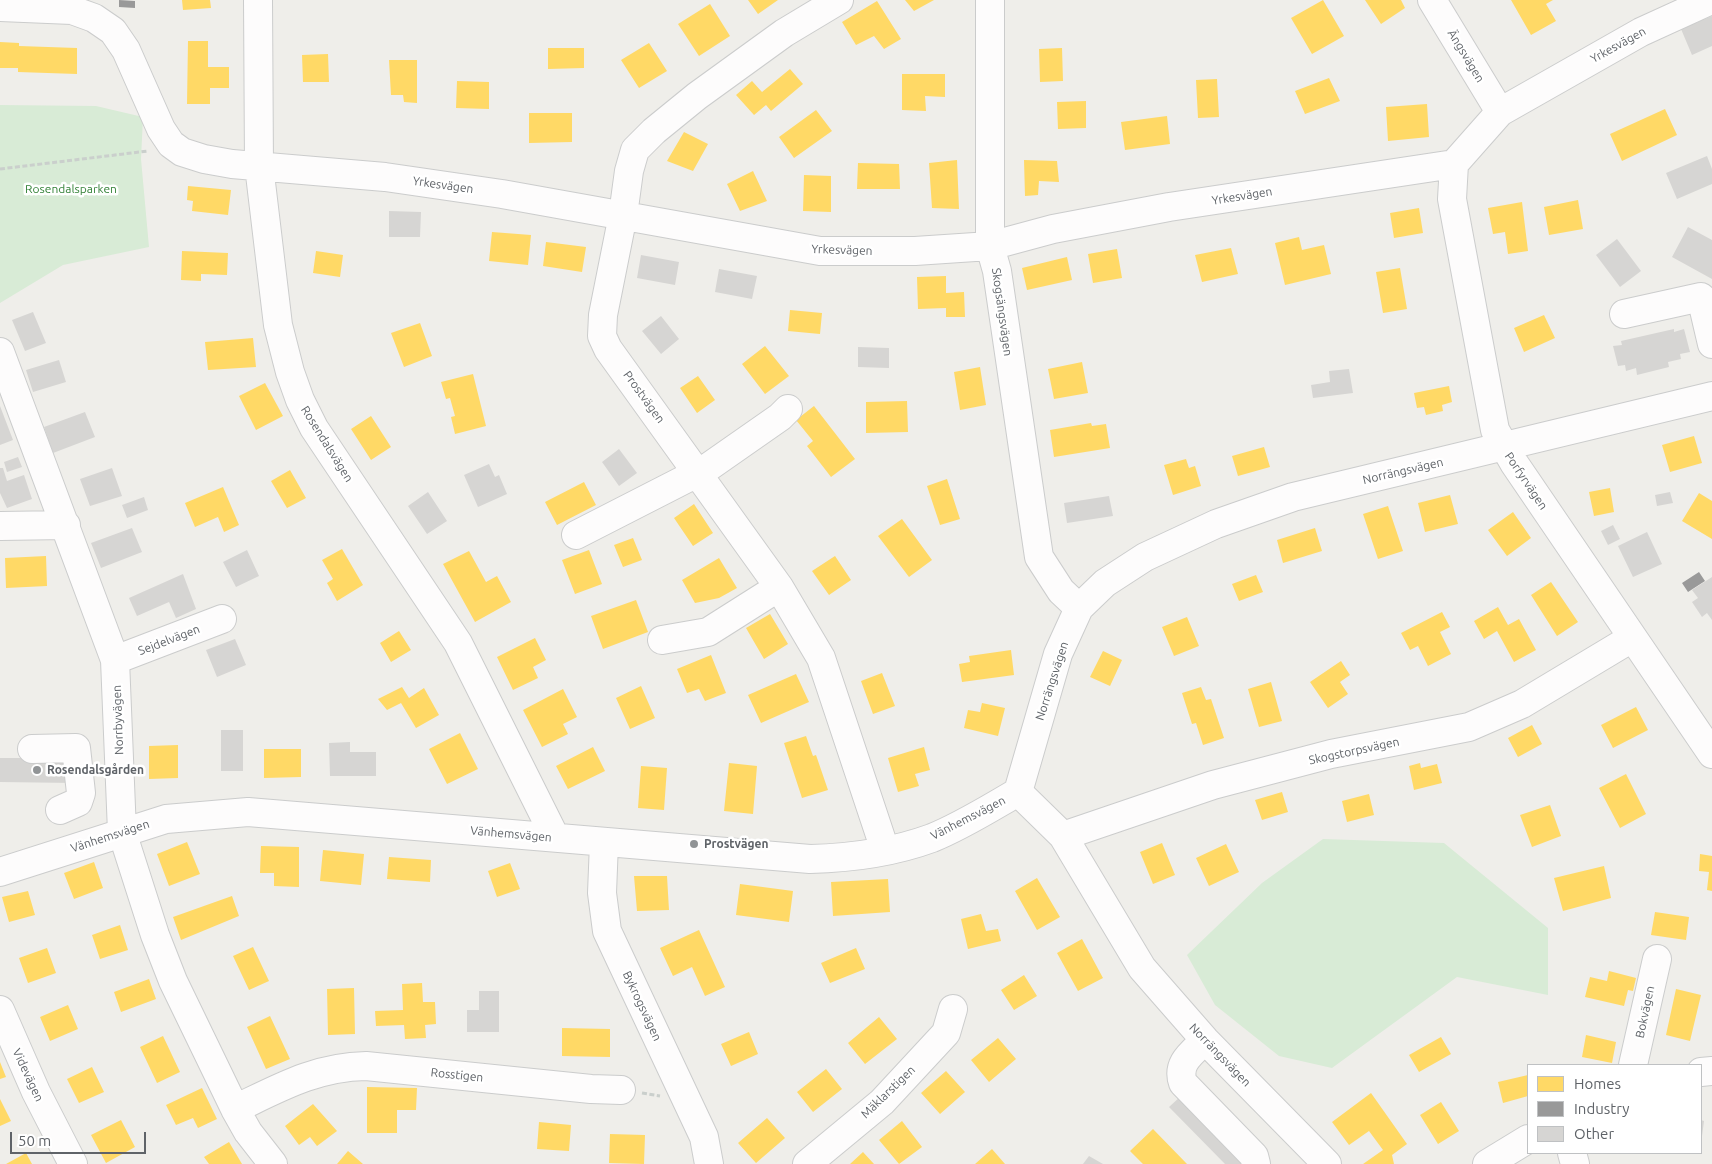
<!DOCTYPE html>
<html>
<head>
<meta charset="utf-8">
<style>
	body { margin:0 }
	#map { position:relative; width:1712px; height:1164px; overflow:hidden; background:#efeeea; font-family:Ubuntu,sans-serif }
	canvas { display:block }
	.legend { position:absolute; left:1527px; top:1064px; width:175px; height:90px; box-sizing:border-box; background:#fff; border:1px solid #bfc1c3; margin:0; padding:6px 9px; list-style:none; font-size:15px; color:#5f6368 }
	.legend li { display:flex; align-items:center; gap:10px; height:25px }
	.legend b { width:25px; border:1px solid #bfc1c3 }
	.scale { position:absolute; left:10px; top:1132px; width:136px; height:22px; box-sizing:border-box; border:2px solid #5f6368; border-top:0; padding-left:6px; font-size:15px; line-height:18px; white-space:nowrap; color:#5f6368; -webkit-text-stroke:4px #fff; paint-order:stroke }
</style>
</head>
<body>
<div id="map">
<canvas width="1712" height="1164"></canvas>
<ul class="legend">
<li><b style="height:14px;background:#ffd966"></b>Homes</li>
<li><b style="height:14px;background:#999"></b>Industry</li>
<li><b style="height:14px;background:#d6d5d3"></b>Other</li>
</ul>
<div class="scale">50 m</div>
</div>
<script>
const g = document.querySelector('canvas').getContext('2d');
g.lineJoin = 'round';
function fillPath(path, color) { g.fillStyle = color; g.fill(path, 'evenodd'); }
function strokePath(path, color, width, dash) { g.strokeStyle = color; g.lineWidth = width; g.lineCap = dash ? 'butt' : 'round'; g.setLineDash(dash || []); g.stroke(path); }
function drawText(font, color, halo, rows, align = 'center') {
  g.font = font + ' Ubuntu,sans-serif'; g.lineWidth = 5; g.setLineDash([]); g.textBaseline = 'middle'; g.strokeStyle = halo; g.fillStyle = color; for (const [text, x, y, turn = 0] of rows) {
    g.save(); g.translate(x, y); g.rotate((+turn || 0) * Math.PI / 180); g.textAlign = isNaN(turn) ? turn : align; if (halo) g.strokeText(text, 0, 0); g.fillText(text, 0, 0); g.restore();
  }
}
const green = new Path2D(`
	M0,105L96,106L143,117L141,159L149,247L63,265L0,303Z
	M1323,839L1444,843L1548,928V995L1457,977L1332,1068L1279,1056L1215,1005L1187,955L1262,883Z`);
const homes = new Path2D(`
	M182,0H210L211,8L183,10Z
	M748,0H778L758,14Z
	M905,0H934L914,11Z
	M1323,0L1344,36L1312,54L1291,18Z
	M1365,0H1401L1405,8L1381,24Z
	M1511,0H1553L1546,4L1556,21L1531,35Z
	M877,1L901,39L884,49L874,36L856,45L842,22Z
	M710,4L730,36L699,56L678,24Z
	M188,41H208V67H229V88H210V104H187Z
	M0,42L19,43V46L77,48V74L18,72V68H0Z
	M649,43L667,71L639,88L621,60Z
	M548,48H584V68L548,69Z
	M1062,48L1063,81L1040,82L1039,49Z
	M328,54L329,82H303L302,55Z
	M389,60H417V103L404,102L403,95H391Z
	M790,69L803,84L771,111L766,105L754,115L736,95L752,81L762,92Z
	M902,74H945V97L925,96L926,111L902,110Z
	M1329,78L1340,101L1305,114L1295,91Z
	M1217,79L1219,117L1198,118L1196,80Z
	M457,81L489,82V109L456,108Z
	M1086,101V128L1058,129L1057,102Z
	M1427,104L1429,137L1388,141L1386,107Z
	M1665,109L1677,135L1622,161L1610,134Z
	M816,110L832,131L794,158L779,137Z
	M529,113H572V142L529,143Z
	M1167,116L1170,144L1125,150L1121,122Z
	M684,132L708,144L693,171L667,161Z
	M957,160L959,209L932,208L929,163Z
	M1024,160L1057,161L1059,182L1039,181L1038,195L1025,196Z
	M858,163L899,164L900,189H857Z
	M753,171L767,201L740,211L727,184Z
	M804,175L831,176V212L803,211Z
	M188,186L231,190L228,215L192,211L193,201L187,200Z
	M1578,200L1583,229L1549,235L1544,207Z
	M1522,202L1528,251L1508,254L1505,232L1493,234L1488,208Z
	M1419,208L1423,233L1394,238L1390,213Z
	M492,232L531,235L528,265L489,261Z
	M1299,237L1302,250L1324,245L1331,274L1285,285L1275,243Z
	M546,242L586,247L582,272L543,266Z
	M1231,248L1238,274L1202,282L1195,255Z
	M1117,249L1122,278L1093,283L1088,254Z
	M182,251L228,253L227,275L201,274V281L181,280Z
	M316,251L343,255L340,277L313,273Z
	M1067,257L1072,280L1027,290L1022,268Z
	M1400,268L1407,309L1383,313L1376,272Z
	M946,276V293L964,292L965,317H946V308L918,309L917,277Z
	M790,310L822,313L820,334L788,331Z
	M1544,315L1555,338L1524,352L1514,328Z
	M420,323L432,356L404,367L391,333Z
	M253,338L256,367L208,370L205,342Z
	M765,346L789,376L765,394L742,364Z
	M1082,362L1088,393L1054,399L1048,369Z
	M980,367L986,405L960,410L954,372Z
	M473,374L486,426L455,434L451,417L455,416L450,398L446,399L441,382Z
	M698,376L715,400L697,413L680,388Z
	M265,383L283,416L256,430L239,396Z
	M1449,386L1452,402L1442,405L1443,411L1426,415L1424,407L1417,408L1414,393Z
	M907,401L908,432L866,433V402Z
	M814,406L855,459L831,477L807,446L813,441L796,420Z
	M371,416L391,447L371,460L351,429Z
	M1091,423L1092,426L1106,424L1110,448L1054,457L1050,430Z
	M1694,436L1702,463L1670,472L1662,445Z
	M1264,447L1270,467L1238,476L1232,456Z
	M1186,459L1189,468L1195,466L1201,486L1173,495L1164,465Z
	M290,470L306,498L287,508L271,481Z
	M947,479L960,519L940,525L927,486Z
	M584,482L596,505L557,525L545,502Z
	M223,487L239,525L224,532L218,517L195,527L185,503Z
	M1610,488L1614,512L1594,516L1589,492Z
	M1699,493L1712,501V539L1682,521Z
	M1450,495L1458,524L1425,532L1418,503Z
	M694,504L713,533L693,546L674,518Z
	M1388,506L1403,551L1378,559L1363,514Z
	M1513,512L1531,538L1507,556L1488,530Z
	M902,519L932,560L909,577L878,536Z
	M1315,528L1322,551L1283,563L1277,540Z
	M633,538L642,560L623,567L614,545Z
	M342,549L363,585L337,601L327,583L333,579L322,560Z
	M589,550L602,584L575,594L562,560Z
	M469,551L486,582L497,576L511,602L475,622L443,564Z
	M46,556L47,586L6,588L5,558Z
	M835,556L851,580L829,595L812,571Z
	M719,558L737,588L719,598L695,603L682,580Z
	M1256,575L1263,592L1239,601L1232,584Z
	M1551,582L1578,622L1557,636L1531,595Z
	M636,600L648,632L603,649L591,616Z
	M1498,607L1508,625L1519,619L1536,650L1514,662L1497,631L1484,639L1474,621Z
	M1442,612L1450,627L1440,632L1451,654L1428,666L1418,646L1410,650L1401,633Z
	M770,614L788,644L764,659L746,628Z
	M1187,617L1199,646L1174,656L1162,627Z
	M399,631L411,650L391,662L380,643Z
	M535,638L546,660L533,667L538,678L513,690L497,657Z
	M1011,650L1014,675L962,682L959,664L970,662L969,656Z
	M1103,651L1122,660L1110,686L1090,677Z
	M711,655L726,693L705,701L699,689L687,693L677,669Z
	M1341,661L1350,675L1340,682L1348,694L1328,708L1310,682Z
	M882,673L895,706L873,714L861,681Z
	M796,674L809,702L761,723L748,695Z
	M1271,682L1282,721L1259,727L1248,689Z
	M641,686L655,718L630,729L616,698Z
	M402,687L409,698L424,688L439,715L416,728L401,703L387,710L378,699Z
	M1201,687L1206,700L1211,699L1224,738L1203,745L1196,723L1192,724L1182,693Z
	M563,689L577,717L563,724L568,734L542,747L523,710Z
	M982,703L1005,708L998,736L964,728L968,710L980,712Z
	M1636,707L1648,730L1613,748L1601,725Z
	M1532,725L1542,744L1518,757L1508,738Z
	M460,733L478,769L447,784L429,749Z
	M806,736L813,756L816,755L828,790L802,798L784,743Z
	M178,745V778L149,779V746Z
	M593,747L605,771L568,789L556,766Z
	M924,747L930,770L915,774L919,786L898,792L888,758Z
	M264,749H301V777L264,778Z
	M729,763L757,766L753,814L724,811Z
	M1420,763L1421,768L1437,764L1442,783L1414,790L1409,766Z
	M641,766L667,768L664,810L638,808Z
	M1626,774L1646,814L1620,828L1599,788Z
	M1282,792L1288,812L1262,820L1255,800Z
	M1369,794L1374,815L1347,822L1342,801Z
	M1550,805L1561,836L1532,847L1520,815Z
	M187,842L200,874L169,886L157,854Z
	M1162,843L1175,875L1153,884L1140,852Z
	M1226,844L1239,872L1209,886L1196,858Z
	M261,846L299,847V887L274,886V873H260Z
	M323,850L364,854L361,885L320,881Z
	M1700,854L1712,856V891L1707,890L1709,872L1699,871Z
	M389,857L431,860L430,882L387,879Z
	M94,862L103,888L74,899L64,873Z
	M510,863L520,889L497,897L488,871Z
	M1604,866L1611,898L1563,911L1554,878Z
	M634,876H667L669,910L637,911Z
	M1037,878L1060,917L1037,930L1015,891Z
	M888,879L890,912L833,916L831,882Z
	M740,884L793,891L789,922L736,915Z
	M28,891L35,915L9,922L2,897Z
	M232,896L239,916L181,940L173,917Z
	M1655,912L1689,917L1686,940L1651,935Z
	M981,914L986,931L998,929L1001,941L968,949L961,919Z
	M120,925L128,950L100,959L92,935Z
	M699,930L725,987L705,996L692,967L673,976L660,948Z
	M1082,939L1103,978L1078,991L1057,953Z
	M253,947L269,981L249,990L233,956Z
	M47,948L56,973L28,983L19,958Z
	M856,948L865,969L830,983L821,963Z
	M1609,971L1636,978L1633,991L1628,990L1624,1006L1585,997L1590,977L1607,981Z
	M1024,975L1037,996L1014,1010L1001,990Z
	M149,979L156,999L121,1012L114,992Z
	M422,983L423,1002H435L436,1024L425,1025L426,1038L405,1039L404,1025L376,1026L375,1011L403,1010L402,984Z
	M354,988L355,1034L328,1035L327,989Z
	M1676,989L1701,995L1690,1041L1666,1035Z
	M68,1005L78,1029L50,1041L40,1017Z
	M270,1016L290,1059L266,1069L247,1027Z
	M879,1017L897,1039L865,1064L848,1043Z
	M562,1028L610,1029V1057L562,1056Z
	M749,1032L758,1054L731,1066L721,1044Z
	M1586,1035L1616,1042L1612,1063L1582,1057Z
	M163,1036L180,1072L157,1083L140,1047Z
	M1441,1037L1451,1054L1419,1072L1409,1055Z
	M998,1038L1016,1059L989,1082L971,1060Z
	M0,1062L6,1077L0,1079Z
	M92,1067L104,1092L79,1103L67,1079Z
	M826,1069L842,1089L813,1112L797,1092Z
	M946,1071L965,1092L940,1114L921,1093Z
	M1528,1075V1096L1503,1103L1498,1082Z
	M367,1087L417,1088L416,1110H397V1133H367Z
	M202,1088L217,1119L198,1128L193,1118L176,1125L166,1105Z
	M1371,1093L1407,1144L1392,1155L1394,1164H1363L1383,1150L1369,1131L1349,1145L1332,1122Z
	M0,1099L11,1121L0,1126Z
	M1441,1102L1459,1131L1438,1144L1420,1115Z
	M313,1104L337,1131L317,1146L310,1137L299,1145L285,1126Z
	M767,1118L785,1138L756,1163L738,1143Z
	M121,1120L135,1147L106,1163L91,1135Z
	M902,1121L922,1147L899,1164L879,1140Z
	M539,1122L571,1125L569,1151L537,1149Z
	M1153,1129L1187,1164H1143L1130,1151Z
	M610,1134L645,1135L644,1164L609,1163Z
	M229,1142L242,1164H209L204,1157Z
	M992,1149L1005,1164H975Z
	M348,1151L363,1164H337Z
	M863,1152L874,1164H850Z
	M26,1153L32,1164H6Z`);
const industry = new Path2D(`
	M119,0L135,1V8L119,7Z
	M1699,572L1705,581L1688,592L1682,583Z`);
const building = new Path2D(`
	M1712,16V46L1692,55L1681,29Z
	M1707,156L1712,169V184L1677,199L1666,173Z
	M389,211L421,212L420,237H389Z
	M1688,227L1712,240V279L1672,257Z
	M1617,239L1641,271L1620,287L1596,255Z
	M641,255L679,262L675,285L637,278Z
	M719,269L757,276L752,299L715,292Z
	M33,312L46,343L25,351L12,320Z
	M661,316L679,339L661,354L642,331Z
	M1674,329V332L1684,329L1690,352L1680,354L1681,359L1668,362L1669,367L1637,375L1636,368L1626,371L1625,365L1618,366L1613,346L1622,345L1621,341Z
	M858,347L889,348V368L858,367Z
	M59,360L66,382L33,392L26,370Z
	M1349,369L1353,393L1313,398L1311,385L1330,382L1329,371Z
	M0,406L13,440L0,445Z
	M85,412L95,437L53,453L44,427Z
	M619,449L637,473L619,486L602,462Z
	M18,457L22,467L7,472L4,462Z
	M489,464L495,477L499,475L507,494L478,507L464,475Z
	M0,468H3L7,481L24,475L32,499L7,508L0,493Z
	M112,468L122,496L90,506L80,479Z
	M428,492L447,521L427,534L408,506Z
	M1670,492L1673,503L1657,506L1655,495Z
	M1109,496L1113,516L1067,523L1064,503Z
	M144,497L148,510L127,518L122,505Z
	M1613,525L1620,539L1608,545L1601,531Z
	M132,528L142,552L101,568L91,543Z
	M1647,532L1662,564L1633,577L1618,546Z
	M247,550L259,576L236,587L223,562Z
	M183,574L196,609L176,618L169,602L137,616L129,598Z
	M1712,577V620L1707,613L1702,617L1692,602L1698,598L1692,590Z
	M235,639L246,665L217,677L206,650Z
	M221,730H243V771H221Z
	M350,742V752H376V776H330L329,743Z
	M74,754L75,783L0,782V758H41Z
	M479,991H499V1032H467V1010H479Z
	M1181,1096L1245,1164H1225L1169,1107Z
	M1701,1120L1704,1121L1702,1136H1701Z
	M1089,1156L1103,1164H1083Z`);
const path = new Path2D(`
	M0,169L148,151
	M642,1093L660,1096`);
const minor = new Path2D(`
	M258,0L259,166L278,325L290,372L300,400L314,428L458,643L555,837
	M839,0L784,33L697,96L654,131L635,150L629,171L623,215L603,315L602,336L608,349L779,587L821,658L885,850
	M990,0V246L997,271L1039,557L1061,591L1079,608
	M1432,0L1500,112
	M0,7L72,10L94,18L113,31L126,50L161,129L171,144L182,152L204,159L232,164L385,177L502,194L820,251H915L990,246L1053,229L1169,207L1454,164L1500,112L1641,32L1711,0
	M1454,164L1452,199L1495,430L1514,463L1712,754
	M1624,314L1701,297L1712,344
	M0,352L115,660L122,832L155,935L173,981L235,1109L248,1132L273,1164
	M0,526L66,525
	M576,535L707,468L780,417L788,409
	M662,640L708,632L779,587
	M115,660L222,619
	M32,749L76,748L81,793L78,802L60,810
	M1018,792L1058,654L1079,608L1105,583L1145,557L1216,524L1293,497L1712,396
	M1018,792L1063,836L1142,968L1205,1040L1327,1164
	M1063,836L1213,785L1331,754L1469,727L1522,704L1632,638
	M604,843L602,893L607,931L704,1137L709,1164
	M0,872L166,819L248,812L810,859C850,858 894,852 932,838C962,826 990,808 1018,792
	M0,1010L36,1092L73,1164
	M1205,1040C1192,1053 1176,1063 1183,1083L1254,1156L1256,1164
	M1633,1065L1657,959
	M1701,1072L1712,1071
	M235,1109C279,1088 315,1067 366,1066L591,1089L621,1090
	M1572,1153L1575,1164
	M807,1164L882,1102L946,1033L953,1009
	M1487,1164L1528,1139`);
const markers = [
	[37,770,5,"#919496"],
	[694,844,5,"#919496"]
];
const streetNames = [
	["Yrkesvägen",1618,45,-29],
	["Ängsvägen",1466,56,59],
	["Yrkesvägen",443,185,8],
	["Yrkesvägen",1242,196,-9],
	["Yrkesvägen",842,250,2],
	["Skogsängsvägen",1002,312,82],
	["Prostvägen",644,397,54],
	["Rosendalsvägen",327,444,58],
	["Norrängsvägen",1403,471,-13],
	["Porfyrvägen",1526,481,56],
	["Sejdelvägen",169,640,-21],
	["Norrängsvägen",1052,681,-72],
	["Norrbyvägen",118,720,-92],
	["Skogstorpsvägen",1354,751,-12],
	["Vänhemsvägen",968,818,-27],
	["Vänhemsvägen",511,834,5],
	["Vänhemsvägen",110,836,-18],
	["Bykrogsvägen",642,1006,65],
	["Bokvägen",1645,1012,-78],
	["Norrängsvägen",1220,1055,46],
	["Videvägen",28,1075,65],
	["Rosstigen",457,1075,6],
	["Mäklarstigen",888,1092,-44]
];
const parkNames = [
	["Rosendalsparken",71,189]
];
const poiNames = [
	["Rosendalsgården",47,770],
	["Prostvägen",704,844]
];
fillPath(green, '#d8ebd6');
fillPath(homes, '#ffd966');
fillPath(industry, '#999');
fillPath(building, '#d6d5d3');
strokePath(minor, '#cbcccc', 30);
strokePath(path, '#cacfcc', 3, [5, 2.5]);
strokePath(minor, '#fdfcfc', 28);
for (const [x, y, r, color] of markers) { const dot = new Path2D(); dot.arc(x, y, r, 0, 2 * Math.PI); g.fillStyle = color; g.fill(dot); strokePath(dot, '#fff', 2); }
drawText('12px', '#5f6368', '#fff', streetNames);
drawText('12px', '#348238', '#fff', parkNames);
drawText('bold 12px', '#5f6368', '#fff', poiNames, 'left');
</script>
</body>
</html>
